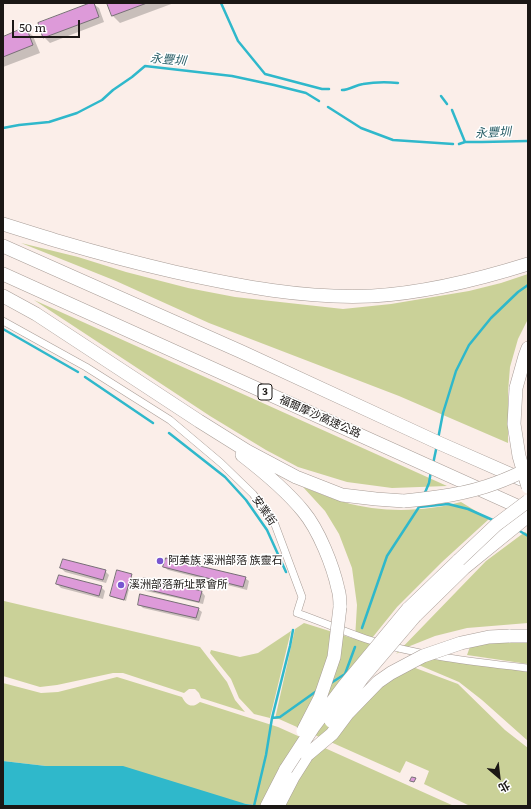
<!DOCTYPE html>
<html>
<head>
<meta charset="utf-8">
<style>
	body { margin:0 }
	#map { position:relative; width:531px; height:809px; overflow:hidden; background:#fbeee9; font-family:Literata,"Noto Sans TC",serif }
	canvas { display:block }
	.frame { position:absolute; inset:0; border:4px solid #1b1715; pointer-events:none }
	.north { position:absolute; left:479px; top:757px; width:40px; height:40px; -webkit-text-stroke:3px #fff; paint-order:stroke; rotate:152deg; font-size:11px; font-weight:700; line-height:16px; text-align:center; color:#1b1715 }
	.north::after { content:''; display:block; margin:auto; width:14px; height:18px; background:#1b1715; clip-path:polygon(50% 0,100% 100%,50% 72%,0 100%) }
	.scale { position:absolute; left:12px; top:20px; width:68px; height:18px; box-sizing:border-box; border:2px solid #1b1715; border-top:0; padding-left:5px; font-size:12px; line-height:14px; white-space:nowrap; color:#1b1715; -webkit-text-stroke:3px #fff; paint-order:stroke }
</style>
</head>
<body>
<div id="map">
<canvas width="531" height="809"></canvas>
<div class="frame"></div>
<div class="north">北</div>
<div class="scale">50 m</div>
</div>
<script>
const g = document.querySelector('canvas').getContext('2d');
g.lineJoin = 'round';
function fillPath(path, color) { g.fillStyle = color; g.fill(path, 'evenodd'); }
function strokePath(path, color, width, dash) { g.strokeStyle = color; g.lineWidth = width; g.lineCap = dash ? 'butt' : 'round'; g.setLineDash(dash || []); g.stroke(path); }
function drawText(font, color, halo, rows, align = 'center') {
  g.font = font + ' Literata,"Noto Sans TC",serif'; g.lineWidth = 3; g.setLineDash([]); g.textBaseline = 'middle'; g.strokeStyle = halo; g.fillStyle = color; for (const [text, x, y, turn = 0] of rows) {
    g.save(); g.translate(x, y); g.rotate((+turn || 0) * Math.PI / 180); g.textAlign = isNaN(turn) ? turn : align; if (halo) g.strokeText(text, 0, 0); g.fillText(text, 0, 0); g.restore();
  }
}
const green = new Path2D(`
	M21,243L78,257L126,272L188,288L235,297L343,309L391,304L469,291L501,283L528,274V319L518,339L510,367L508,392V443L399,396L209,323L116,281Z
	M34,300L447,486L392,488L347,482L298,467L266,450L210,416Z
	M303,487C317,492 330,498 344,502C380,513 425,512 461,502L489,519L442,562L397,607L368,643L372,645L337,691L361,706L385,683L410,666L458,684L505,730L528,748V806H470L424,784L429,771L406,761L400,773L279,719H275L295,629L304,623L355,639L357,605L352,568L339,534L325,511Z
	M525,532L528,534V623L467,628L435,636L410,646L396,654L486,561Z
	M4,601L200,647L227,682L235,700L245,712L201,698L199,693L195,689H189L184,693L123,673H113L57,685L40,687L3,676V603Z
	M291,631L270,718L254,714L239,698L231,679L210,653L211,650L240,657L258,653Z
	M528,640V664L467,655L471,644Z
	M430,655L528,672V741L482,700L459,682L414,663Z
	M117,677L182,697C186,705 192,709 200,702L278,727L454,806H264L246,804L46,766L3,761V683L41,693L58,692Z`);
const water = new Path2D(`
	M3,761L46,766H123L246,804L264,806H3Z`);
const shadow = new Path2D(`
	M92,3L99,8L104,22L50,43L44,37Z
	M108,3H174L120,23L113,16Z
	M25,29L33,36L40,53L3,67V35L5,37Z
	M164,567L245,578L249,581L247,590L168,570Z
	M61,568L105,571L109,575L106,583L65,572Z
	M131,575L132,577L126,601L112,597L111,596Z
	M57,584L101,587L105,591L103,599L61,588Z
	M143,588L202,592L205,596L203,604L146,591Z
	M139,604L198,609L202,612L199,621L143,608Z`);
const stream = new Path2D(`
	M221,3L238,41L265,74L322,89H329
	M342,90C350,90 355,85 363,84C375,82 387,82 398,83
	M441,96L447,104
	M328,107L361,128L393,140L453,144
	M452,110L465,142
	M3,128L19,125L49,122L77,113L102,100L113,90L132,77L145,66L232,76L274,85L306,93L319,101
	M459,144L465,142H482L528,141
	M3,329L78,372
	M85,377L153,423
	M169,433L225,477L246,500L267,530L286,572
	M438,439L443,413L456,371L469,345L491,318L518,292L528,285
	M433,464L437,445
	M424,495L429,483L431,471
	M419,507L448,504L468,509L495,521
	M518,530L528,536
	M362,628L387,556L419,507L421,503
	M331,683L345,674L355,647
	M272,718L280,717L318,690
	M254,806L266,755L272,718L290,646L293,630`);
const building = new Path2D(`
	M90,3H94L99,17L43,38L38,23Z
	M107,3H147L112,16Z
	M26,27L33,45L3,57V37Z
	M166,558L246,577L243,587L163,567Z
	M63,559L106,570L103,580L60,568Z
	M117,570L132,574L124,600L110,596Z
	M59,575L102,586L99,596L56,584Z
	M144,578L202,591L199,602L141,588Z
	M140,594L199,608L196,618L138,605Z
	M412,777L416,778L414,782L410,781Z`);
const minor = new Path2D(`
	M3,321L86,367L170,420L221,463L253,494L274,522L302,597L297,613C320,621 343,631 366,639C418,656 474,662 528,668`);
const motorway = new Path2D(`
	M3,224C22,230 41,236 61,242C98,253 136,263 175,272C239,286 305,299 372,296C425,293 477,280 528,264
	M3,246L242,352L439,443L521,479
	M3,274L528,511
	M3,296L36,314L199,421L247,451L296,477L342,495L376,499L404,501
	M516,388L525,356L528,348
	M242,455C264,472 286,490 303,511C319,530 333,566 338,589C340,595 340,601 340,607
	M408,609L459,560
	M415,616L464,568L528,516
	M509,636H528
	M267,806L286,769
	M278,806L293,777L307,755`);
const motorwayBridge = new Path2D(`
	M516,388L514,424L519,456L528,487
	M404,501C435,498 467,494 496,483C507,479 518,474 528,469
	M459,560L496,525L528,501
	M331,721L363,677L415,616
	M303,731L320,698L334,657L340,607
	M307,755L332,734L347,714L378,682L391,673L423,656L461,643L489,637L509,636
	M286,769L314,726L344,686L408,609`);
const markers = [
	[160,561,4,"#7856d0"],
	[121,585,4,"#7856d0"]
];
const shields = [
	[265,392,14]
];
const shieldNames = [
	["3",265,392]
];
const streetNames = [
	["福爾摩沙高速公路",320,417,24],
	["安業街",264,511,55]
];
const poiNames = [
	["阿美族 溪洲部落 族靈石",168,561],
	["溪洲部落新址聚會所",129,585]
];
const waterNames = [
	["永豐圳",168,60,5],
	["永豐圳",493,133,-3]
];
fillPath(green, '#cad198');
fillPath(water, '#2fb8cb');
fillPath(shadow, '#0003');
strokePath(stream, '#2fb8cb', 2.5);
fillPath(building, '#dd9ad9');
strokePath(building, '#766e75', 1);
strokePath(minor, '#a89d97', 8);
strokePath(motorway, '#a89d97', 14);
strokePath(minor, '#fff', 7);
strokePath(motorway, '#fff', 13);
strokePath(motorwayBridge, '#a89d97', 14, []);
strokePath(motorwayBridge, '#fff', 13);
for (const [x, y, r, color] of markers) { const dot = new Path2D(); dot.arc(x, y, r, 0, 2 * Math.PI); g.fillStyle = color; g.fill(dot); strokePath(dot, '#fff', 1.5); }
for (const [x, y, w] of shields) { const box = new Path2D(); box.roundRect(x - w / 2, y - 8, w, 16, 3); g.fillStyle = '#fff'; g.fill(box); strokePath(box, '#1b1715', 1); }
drawText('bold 10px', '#1b1715', null, shieldNames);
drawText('11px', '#1b1715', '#fff', streetNames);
drawText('11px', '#1b1715', '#fff', poiNames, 'left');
drawText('italic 12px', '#2a5f68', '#fff', waterNames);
</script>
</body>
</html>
